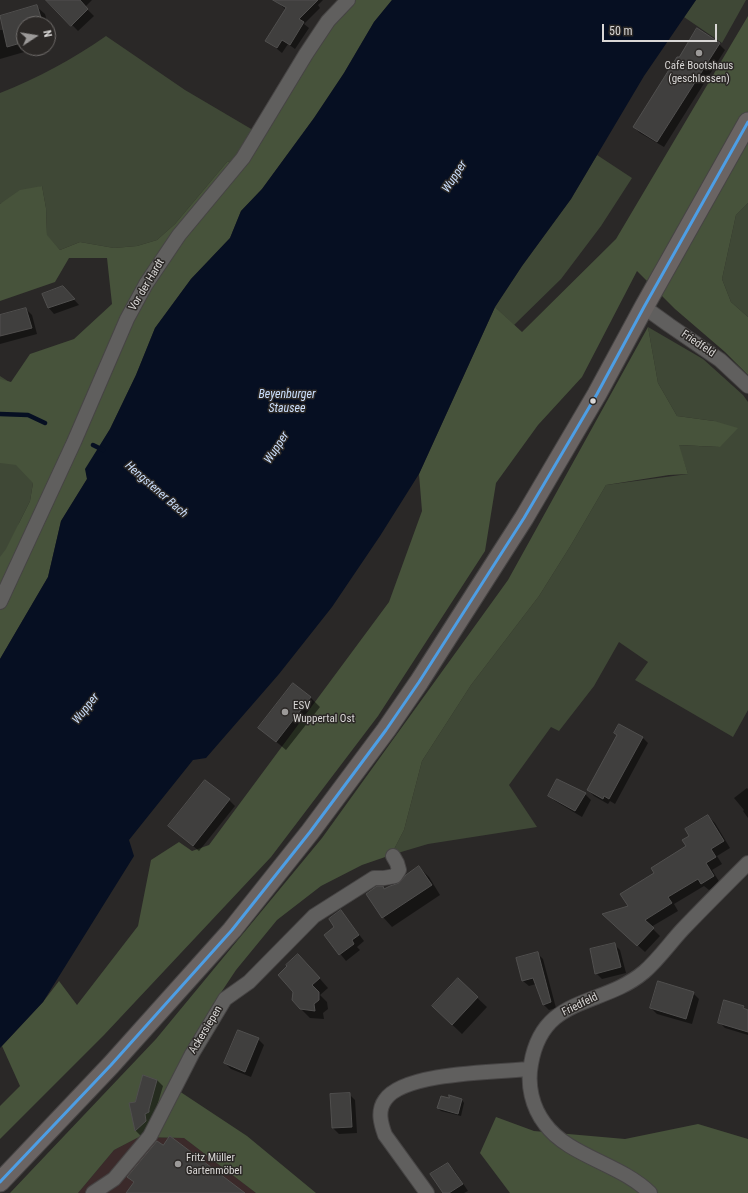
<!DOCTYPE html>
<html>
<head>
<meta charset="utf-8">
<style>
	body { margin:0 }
	#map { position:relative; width:748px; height:1193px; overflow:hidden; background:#2a2827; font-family:"Roboto Condensed",sans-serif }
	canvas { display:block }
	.north { position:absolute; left:16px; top:16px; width:40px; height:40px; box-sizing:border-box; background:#2b2826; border:1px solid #716e6c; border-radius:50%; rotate:78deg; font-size:11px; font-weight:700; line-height:16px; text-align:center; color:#d9d7d6 }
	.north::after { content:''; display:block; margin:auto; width:14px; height:18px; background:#9c9a99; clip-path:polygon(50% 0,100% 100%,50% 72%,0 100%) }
	.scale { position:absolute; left:602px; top:24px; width:115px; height:18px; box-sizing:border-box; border:2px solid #d9d7d6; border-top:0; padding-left:5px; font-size:12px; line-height:14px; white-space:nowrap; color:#d9d7d6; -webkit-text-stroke:3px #2b2826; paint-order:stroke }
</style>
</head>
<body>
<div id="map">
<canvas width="748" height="1193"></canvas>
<div class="north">N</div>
<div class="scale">50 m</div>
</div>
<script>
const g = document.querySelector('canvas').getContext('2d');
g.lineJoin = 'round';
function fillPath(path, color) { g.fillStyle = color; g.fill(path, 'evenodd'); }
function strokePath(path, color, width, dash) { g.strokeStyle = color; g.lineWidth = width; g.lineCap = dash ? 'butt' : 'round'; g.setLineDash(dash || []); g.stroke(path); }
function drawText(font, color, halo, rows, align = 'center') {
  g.font = font + ' "Roboto Condensed",sans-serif'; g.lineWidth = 3; g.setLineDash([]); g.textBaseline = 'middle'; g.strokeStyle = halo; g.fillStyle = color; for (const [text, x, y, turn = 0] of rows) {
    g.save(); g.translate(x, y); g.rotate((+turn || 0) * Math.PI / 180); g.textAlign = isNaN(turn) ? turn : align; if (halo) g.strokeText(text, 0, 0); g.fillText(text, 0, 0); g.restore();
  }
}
const industrial = new Path2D(`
	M139,1137L184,1138L256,1193H78L114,1150Z`);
const green = new Path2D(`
	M696,0H746L722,43L684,17Z
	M106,36L185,90L258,133L243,158L227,162L175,224L157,240L137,246L114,248L80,242L60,250L47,236L46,208L42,186L0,204V93C38,78 73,59 106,36Z
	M597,155L632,178L601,226L561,279L514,325L495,307L522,266L571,199Z
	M748,203V317L731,302L722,279L736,215Z
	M648,327L703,359L743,395L748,402V710L733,737L635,680L648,662L619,642L594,686L559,731L551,727L509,785L537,827L428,844L391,855L404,830L422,761L471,685L539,596L571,545L606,485L688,474L678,445L719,447L714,421L677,416L658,383Z
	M0,376L65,418L33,483L30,501L19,523L17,535L0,560Z`);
const forest = new Path2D(`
	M348,0H392L374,22L344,73L314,118L262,189L241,211L230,238L191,279L155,328L136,375L110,429L86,469L87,479L61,521L48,577L0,659V557L6,549L30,501L33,483L16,465L0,463V379L11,382L30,354L74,339L112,304L107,258H69L55,282L0,301V204L20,190L42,186L46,208L47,235L60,250L80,242L114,248L137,246L157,240L175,224L227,162L243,158Z
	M748,16V203L736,215L722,279L731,302L748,317V375L725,352L675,309L637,271L582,377L538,425L496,483L485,551L378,716L271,857L104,1035L0,1139V1106L20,1086L2,1046L43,1002L59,981L77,1005L138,926L151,860L179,842L192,851L209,845L389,602L422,511L419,474L495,307L522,332L616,239Z
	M648,327L658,383L677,416L714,421L738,428L720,447L679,445L688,474L669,475L606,485L571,545L539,596L471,685L422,761L404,830L391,855L362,865L321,886L277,920L236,970L216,1000L187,1053L179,1091L247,1136L316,1193H256L184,1138L139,1137L114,1150L78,1193H10L156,1039L322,838L508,580Z
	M496,1117L534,1131L625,1139L698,1124L748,1139V1193H510L480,1153Z`);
const water = new Path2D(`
	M392,0H696L644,76L571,199L522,266L495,307L419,474L380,536L332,607L279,674L206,758L193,760L129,840L134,856L43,1002L0,1048V659L48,577L61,521L87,479L85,469L110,429L136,375L155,328L191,279L230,238L241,211L262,189L314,118L344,73L374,22Z`);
const shadow = new Path2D(`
	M48,0H92L85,7L94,16L78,31Z
	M284,0H323L318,5L320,8L304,24L309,28L295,49L288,44L282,53L266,40L286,10L280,4Z
	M37,7L45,14L48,24H24V48H38L0,59V30H4Z
	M48,25L53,44L48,45Z
	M719,44L725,50L664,147L640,133L634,127Z
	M69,294L79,305L54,314L48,307Z
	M26,309L32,315L37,334L0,344V316Z
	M293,684L311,698L320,707L286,750L260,728Z
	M615,733L643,738L648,743L615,804L610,801L608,804L594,796L588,790L618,736Z
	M747,788L748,789V818L743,811L744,810L734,798Z
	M585,794L591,800L582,817L555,801L549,795Z
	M229,800L235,806L199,851L169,826Z
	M708,816L715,823L730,848L717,856L722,864L712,870L720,883L709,890L704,886L674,904L678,911L651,927L660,936L645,952L610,920L629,907L655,874L687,847L690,836Z
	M419,867L429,877L440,895L392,927L383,917L385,890L400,884Z
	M341,911L364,941L357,947L360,950L346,961L325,935L336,927Z
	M614,944L620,950L626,973L602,979L596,973Z
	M537,953L543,959L556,1008L549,1010L543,1004L536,984L529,986L523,981L517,959Z
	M307,964L328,988L320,995L327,1002L328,1009L323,1013L324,1019L310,1018L300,1008L294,991L289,966Z
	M458,980L487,1007L462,1034L442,1015Z
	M693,993L699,999L692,1024L657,1014L651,1008Z
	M725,1002L743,1007L748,1011V1035L725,1028L719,1022Z
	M258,1039L264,1045L251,1077L231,1069L225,1063Z
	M157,1080L163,1086L154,1116L142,1137L136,1131L131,1104L136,1103Z
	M349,1094L355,1100L357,1133L339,1134L333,1128Z
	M462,1100L464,1103L461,1116L441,1111L438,1108Z
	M447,1164L454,1170L468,1191L464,1193H445Z`);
const stream = new Path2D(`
	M0,414L28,415L45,423
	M93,445L103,450`);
const building = new Path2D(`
	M46,0H80L88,9L71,26Z
	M273,0H318L299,19L304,22L290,45L282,40L277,48L265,41L286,8Z
	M37,5L43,24H24V42L7,47L0,16Z
	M697,28L720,43L657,142L633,127L677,57H679Z
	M63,286L75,299L48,308L42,294Z
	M26,308L32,328L0,336V315Z
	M293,683L311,697L276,742L258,728Z
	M619,724L643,737L609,799L604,796L603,799L587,790L617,735L614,733Z
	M557,779L586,793L575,811L548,796Z
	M205,780L230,799L193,846L168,826Z
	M708,815L724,841L711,849L716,857L706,863L714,876L701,884L698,879L668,897L672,903L645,920L654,928L637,946L602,914L628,906L620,894L654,873L651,868L686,846L682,840L689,836L685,829Z
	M419,866L432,885L382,918L366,894L377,886H383L384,889L390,886L399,883L406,875Z
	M341,910L359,935L352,940L354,944L339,955L324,935L334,927L329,919Z
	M615,943L621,967L595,974L590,949Z
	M538,952L551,1002L543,1005L533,978L522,981L516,958Z
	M298,954L320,978L312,985L319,992V1000L314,1004L315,1011L300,1009L292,1000L293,992L278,975L287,966L286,965Z
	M458,978L478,997L452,1025L432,1006Z
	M658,981L694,992L686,1019L650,1008Z
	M724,1000L744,1006L743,1008L748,1010V1032L718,1023Z
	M238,1030L259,1038L245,1072L224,1063Z
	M143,1075L157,1080L149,1109V1112L145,1114L146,1121L135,1131L129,1103L135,1102Z
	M350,1093L352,1127L332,1128L330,1094Z
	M449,1095L462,1099L458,1114L437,1108L441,1096L449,1098Z
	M170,1136L245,1193H126L134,1182L127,1177L157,1141L163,1145Z
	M448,1163L463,1184L449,1193H443L430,1174Z`);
const minor = new Path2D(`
	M644,307L669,325L720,360L748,386
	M0,602L74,442L127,319L146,284L179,235L243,158L306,54L328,21L348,0
	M93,1193L114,1179L150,1136L192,1054L225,999L249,982L314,916L374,878H384L395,876L399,870L397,863L393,856
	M427,1193L385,1135C381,1124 377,1111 385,1100C403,1072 497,1072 530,1069
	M650,1193C621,1164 568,1156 545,1124C532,1107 527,1085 531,1064C543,994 601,1008 644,972C658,960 670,943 682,930C704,907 726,885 748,863`);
const secondary = new Path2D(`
	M0,1182L111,1065L232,930L310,832L386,730L419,682L524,518L597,394L644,307L748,122`);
const bus1 = new Path2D(`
	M0,1182L111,1065L232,930L310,832L386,730L419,682L524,518L597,394L644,307L748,122`);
const markers = [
	[699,53,4,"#9c9a99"],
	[593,401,3.5,"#d9d7d6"],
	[285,712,4,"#9c9a99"],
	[178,1164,4,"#9c9a99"]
];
const poiNames = [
	["Café Bootshaus",699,66,"center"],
	["(geschlossen)",699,79,"center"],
	["ESV",293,706],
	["Wuppertal Ost",293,719],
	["Fritz Müller",186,1158],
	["Gartenmöbel",186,1171]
];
const streetNames = [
	["Vor der Hardt",147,285,-59],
	["Friedfeld",698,344,34],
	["Friedfeld",580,1005,-26],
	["Ackersiepen",206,1030,-59]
];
const waterNames = [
	["Wupper",455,177,-57],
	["Beyenburger",287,395],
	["Stausee",287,409],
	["Wupper",277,448,-57],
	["Hengstener Bach",156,490,41],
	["Wupper",86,709,-52]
];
fillPath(industrial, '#3b2a2a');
fillPath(green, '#3f4836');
fillPath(forest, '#47533b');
fillPath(water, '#060f22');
fillPath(shadow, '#0007');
strokePath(stream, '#060f22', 4.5);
fillPath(building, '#403f3e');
strokePath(building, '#504f4e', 1);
strokePath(minor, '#464444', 16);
strokePath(secondary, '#464444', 21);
strokePath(minor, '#605f5e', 14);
strokePath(secondary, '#6a6463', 19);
strokePath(bus1, '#4d9ee5', 3);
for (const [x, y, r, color] of markers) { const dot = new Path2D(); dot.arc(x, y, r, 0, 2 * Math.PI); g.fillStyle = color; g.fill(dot); strokePath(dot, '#2b2826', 1.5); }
drawText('11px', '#d9d7d6', '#2b2826', poiNames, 'left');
drawText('11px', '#d9d7d6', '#2b2826', streetNames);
drawText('italic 12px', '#cbdffd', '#2b2826', waterNames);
</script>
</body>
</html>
